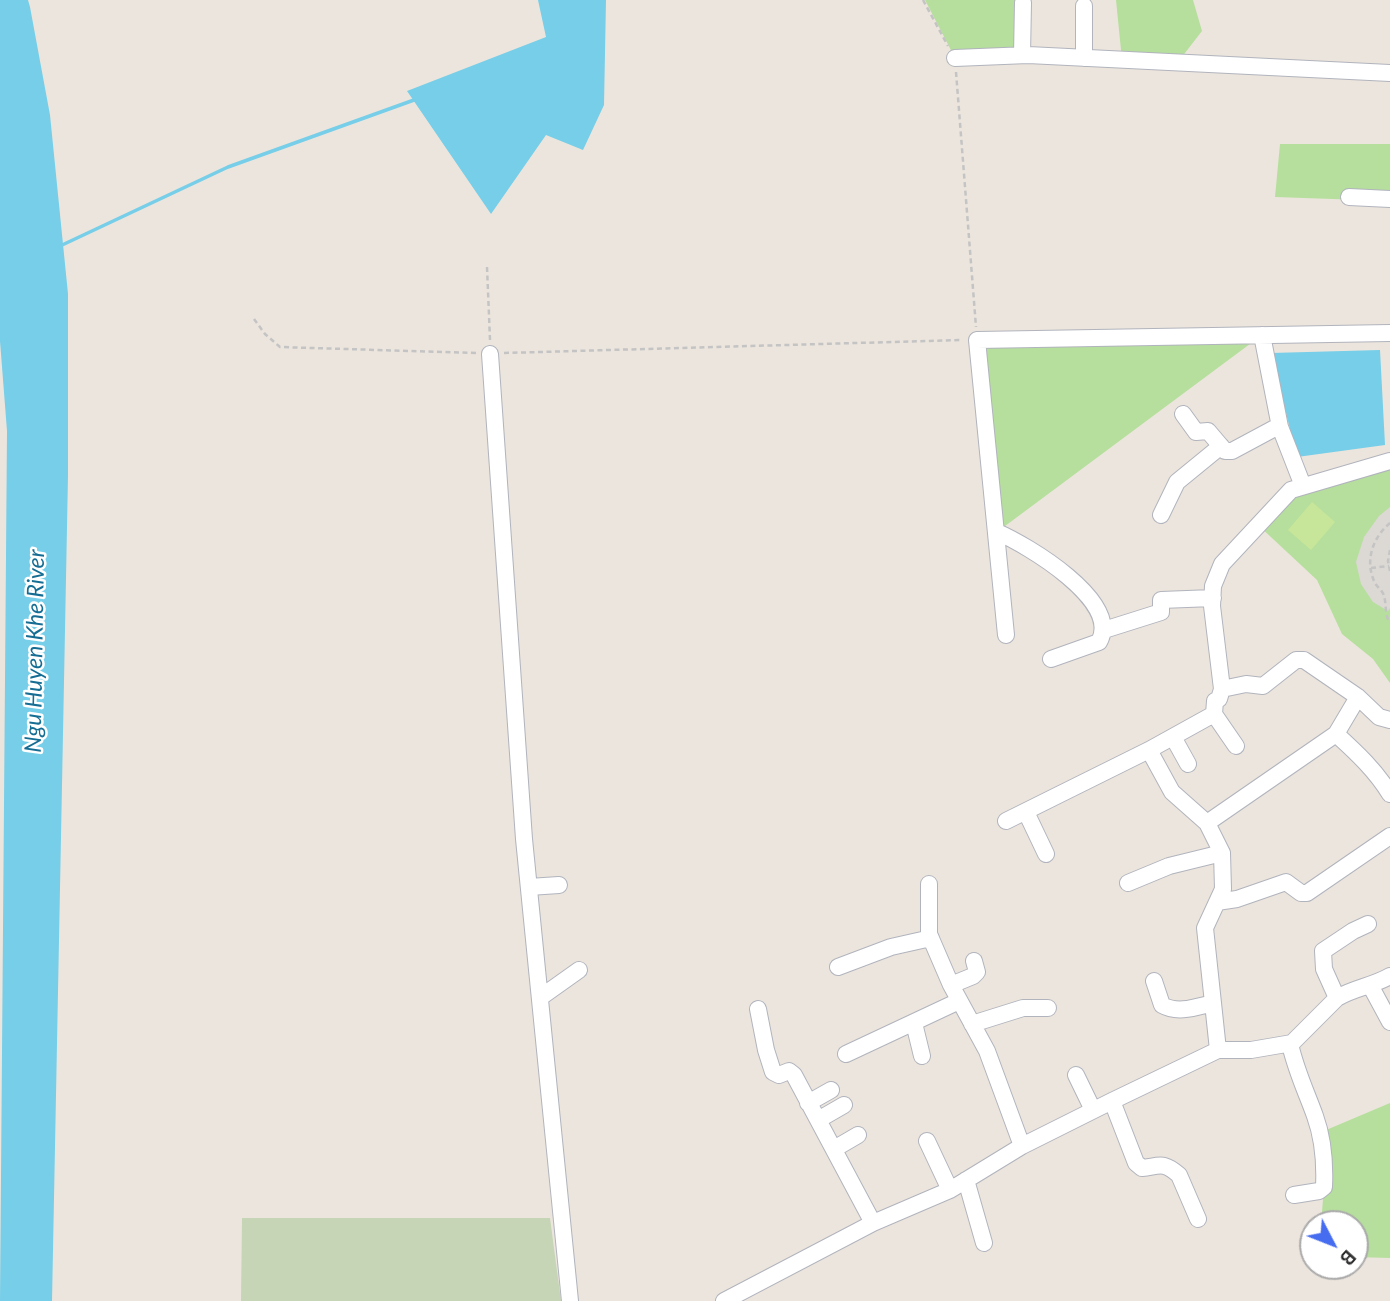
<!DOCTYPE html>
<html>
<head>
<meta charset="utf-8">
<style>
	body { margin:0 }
	#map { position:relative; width:1390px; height:1301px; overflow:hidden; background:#ece5dd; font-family:Lato,sans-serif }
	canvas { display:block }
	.north { position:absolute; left:1299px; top:1210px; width:70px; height:70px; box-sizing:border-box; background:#fff; border:2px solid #aaa; border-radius:50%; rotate:132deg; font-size:19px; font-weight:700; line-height:28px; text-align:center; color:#2b2b2b }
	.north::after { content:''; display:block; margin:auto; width:24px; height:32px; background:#466cf0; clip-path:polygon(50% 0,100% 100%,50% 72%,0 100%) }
</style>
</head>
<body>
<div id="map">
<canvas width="1390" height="1301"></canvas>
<div class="north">B</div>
</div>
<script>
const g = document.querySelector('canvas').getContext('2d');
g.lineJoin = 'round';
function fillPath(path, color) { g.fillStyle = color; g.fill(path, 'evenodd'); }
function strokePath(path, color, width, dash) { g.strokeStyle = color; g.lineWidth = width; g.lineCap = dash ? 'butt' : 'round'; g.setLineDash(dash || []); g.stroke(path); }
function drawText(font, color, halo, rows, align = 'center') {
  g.font = font + ' Lato,sans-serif'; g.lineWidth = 5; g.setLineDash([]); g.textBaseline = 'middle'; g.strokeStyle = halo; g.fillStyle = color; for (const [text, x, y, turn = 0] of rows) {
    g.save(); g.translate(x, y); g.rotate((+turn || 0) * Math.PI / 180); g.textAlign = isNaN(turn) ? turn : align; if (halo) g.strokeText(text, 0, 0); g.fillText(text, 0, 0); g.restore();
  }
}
const green = new Path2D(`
	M925,0H1019L1022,55L955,58Z
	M1116,0H1193L1202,31L1178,62L1122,60Z
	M1280,144H1390V201L1275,197Z
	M1262,335L997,532L977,340Z
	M1390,461V683L1373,659L1342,634L1317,580L1258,525L1291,490Z
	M1390,1103V1258L1355,1257V1224H1321L1324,1187L1319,1133Z`);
const cemetery = new Path2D(`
	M242,1218H550L561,1301H241Z`);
const pitch = new Path2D(`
	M1312,502L1335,522L1311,550L1288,530Z`);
const plaza = new Path2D(`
	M1390,507V608L1388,611L1373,602L1361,584L1356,562L1364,537L1379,516Z`);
const water = new Path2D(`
	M0,0H28L30,7L50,115L68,294V475L52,1301H0L7,431L0,341Z
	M538,0H606L604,105L583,150L546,135L491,214L407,91L546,37Z
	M1380,350L1385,445L1297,457L1271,353Z`);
const stream = new Path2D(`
	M60,246L228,167L414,100`);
const path = new Path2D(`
	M923,0L948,46
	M956,72L976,327
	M487,267L490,340
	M254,319L265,334L280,347L476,353
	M504,353L962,340
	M1390,523C1373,537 1364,561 1375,583C1377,587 1383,591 1384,596C1387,606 1384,614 1390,623
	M1390,550L1388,561L1390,571
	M1371,568L1389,566`);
const minor = new Path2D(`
	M1022,55L1023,3
	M955,58L1028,55L1390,73
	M1084,58V6
	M1349,197L1390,199
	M1262,335L1280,427L1303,486
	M490,354L524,839L570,1301
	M1183,414L1196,432L1208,431L1225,451H1232L1273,429L1280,427
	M1161,515L1177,482L1221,446
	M997,532C1027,545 1122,601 1099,642L1051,659
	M1104,630L1161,612V600L1213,598
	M1006,635L977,340L1390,333
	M1222,689L1246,684L1263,686L1296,660H1304L1358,697L1379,717L1390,720
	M1214,714L1236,746
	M1336,734C1357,753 1376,771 1390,794
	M1173,737L1188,764
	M1149,750L1172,792L1207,823L1222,853L1223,889L1205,928L1218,1050
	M1026,812L1046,854
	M1006,821L1149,750L1214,714L1215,701L1219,699L1222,689L1212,606L1213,586L1222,564L1291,490L1390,461
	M1207,823L1336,734L1358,697
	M1128,883L1169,866L1222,853
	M929,884V934L951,985L987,1051L1022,1146
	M529,887L559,885
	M1217,902L1237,899L1286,882L1301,893H1307L1390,836
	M838,967L891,947L931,938
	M1154,981L1162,1005C1178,1014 1196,1007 1213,1003
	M951,985L973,976L977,972L974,961
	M1370,985L1390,1022
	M541,997L579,970
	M1337,998L1324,969L1323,951L1353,931L1368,924
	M758,1009L766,1050L773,1072L779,1075L789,1071L794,1075L873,1223
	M914,1023L922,1056
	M972,1024L1023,1008H1048
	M1290,1044C1296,1071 1306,1091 1315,1116C1323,1138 1325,1165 1324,1187L1319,1191L1294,1195
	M846,1054L959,1001
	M1076,1075L1093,1110
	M1112,1101L1136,1163L1142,1168C1160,1166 1163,1161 1179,1175L1198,1219
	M808,1103L831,1090
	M818,1120L844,1105
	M927,1141L950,1190
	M834,1149L858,1135
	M966,1180L984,1243
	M724,1301L873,1223L950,1190L1022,1146L1112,1101L1218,1050H1251L1292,1043L1337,998C1353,988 1373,986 1390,976`);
const waterNames = [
	["Ngu Huyen Khe River",35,651,-89]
];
fillPath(green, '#b6df9d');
fillPath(cemetery, '#c6d5b6');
fillPath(pitch, '#c8e699');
fillPath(plaza, '#dcd8d4');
fillPath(water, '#76cee8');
strokePath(stream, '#76cee8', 3.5);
strokePath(minor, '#b1b4bd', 18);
strokePath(path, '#c4c4c4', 2.5, [5, 3.5]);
strokePath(minor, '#fff', 16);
drawText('italic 23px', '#156d94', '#fff', waterNames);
</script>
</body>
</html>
